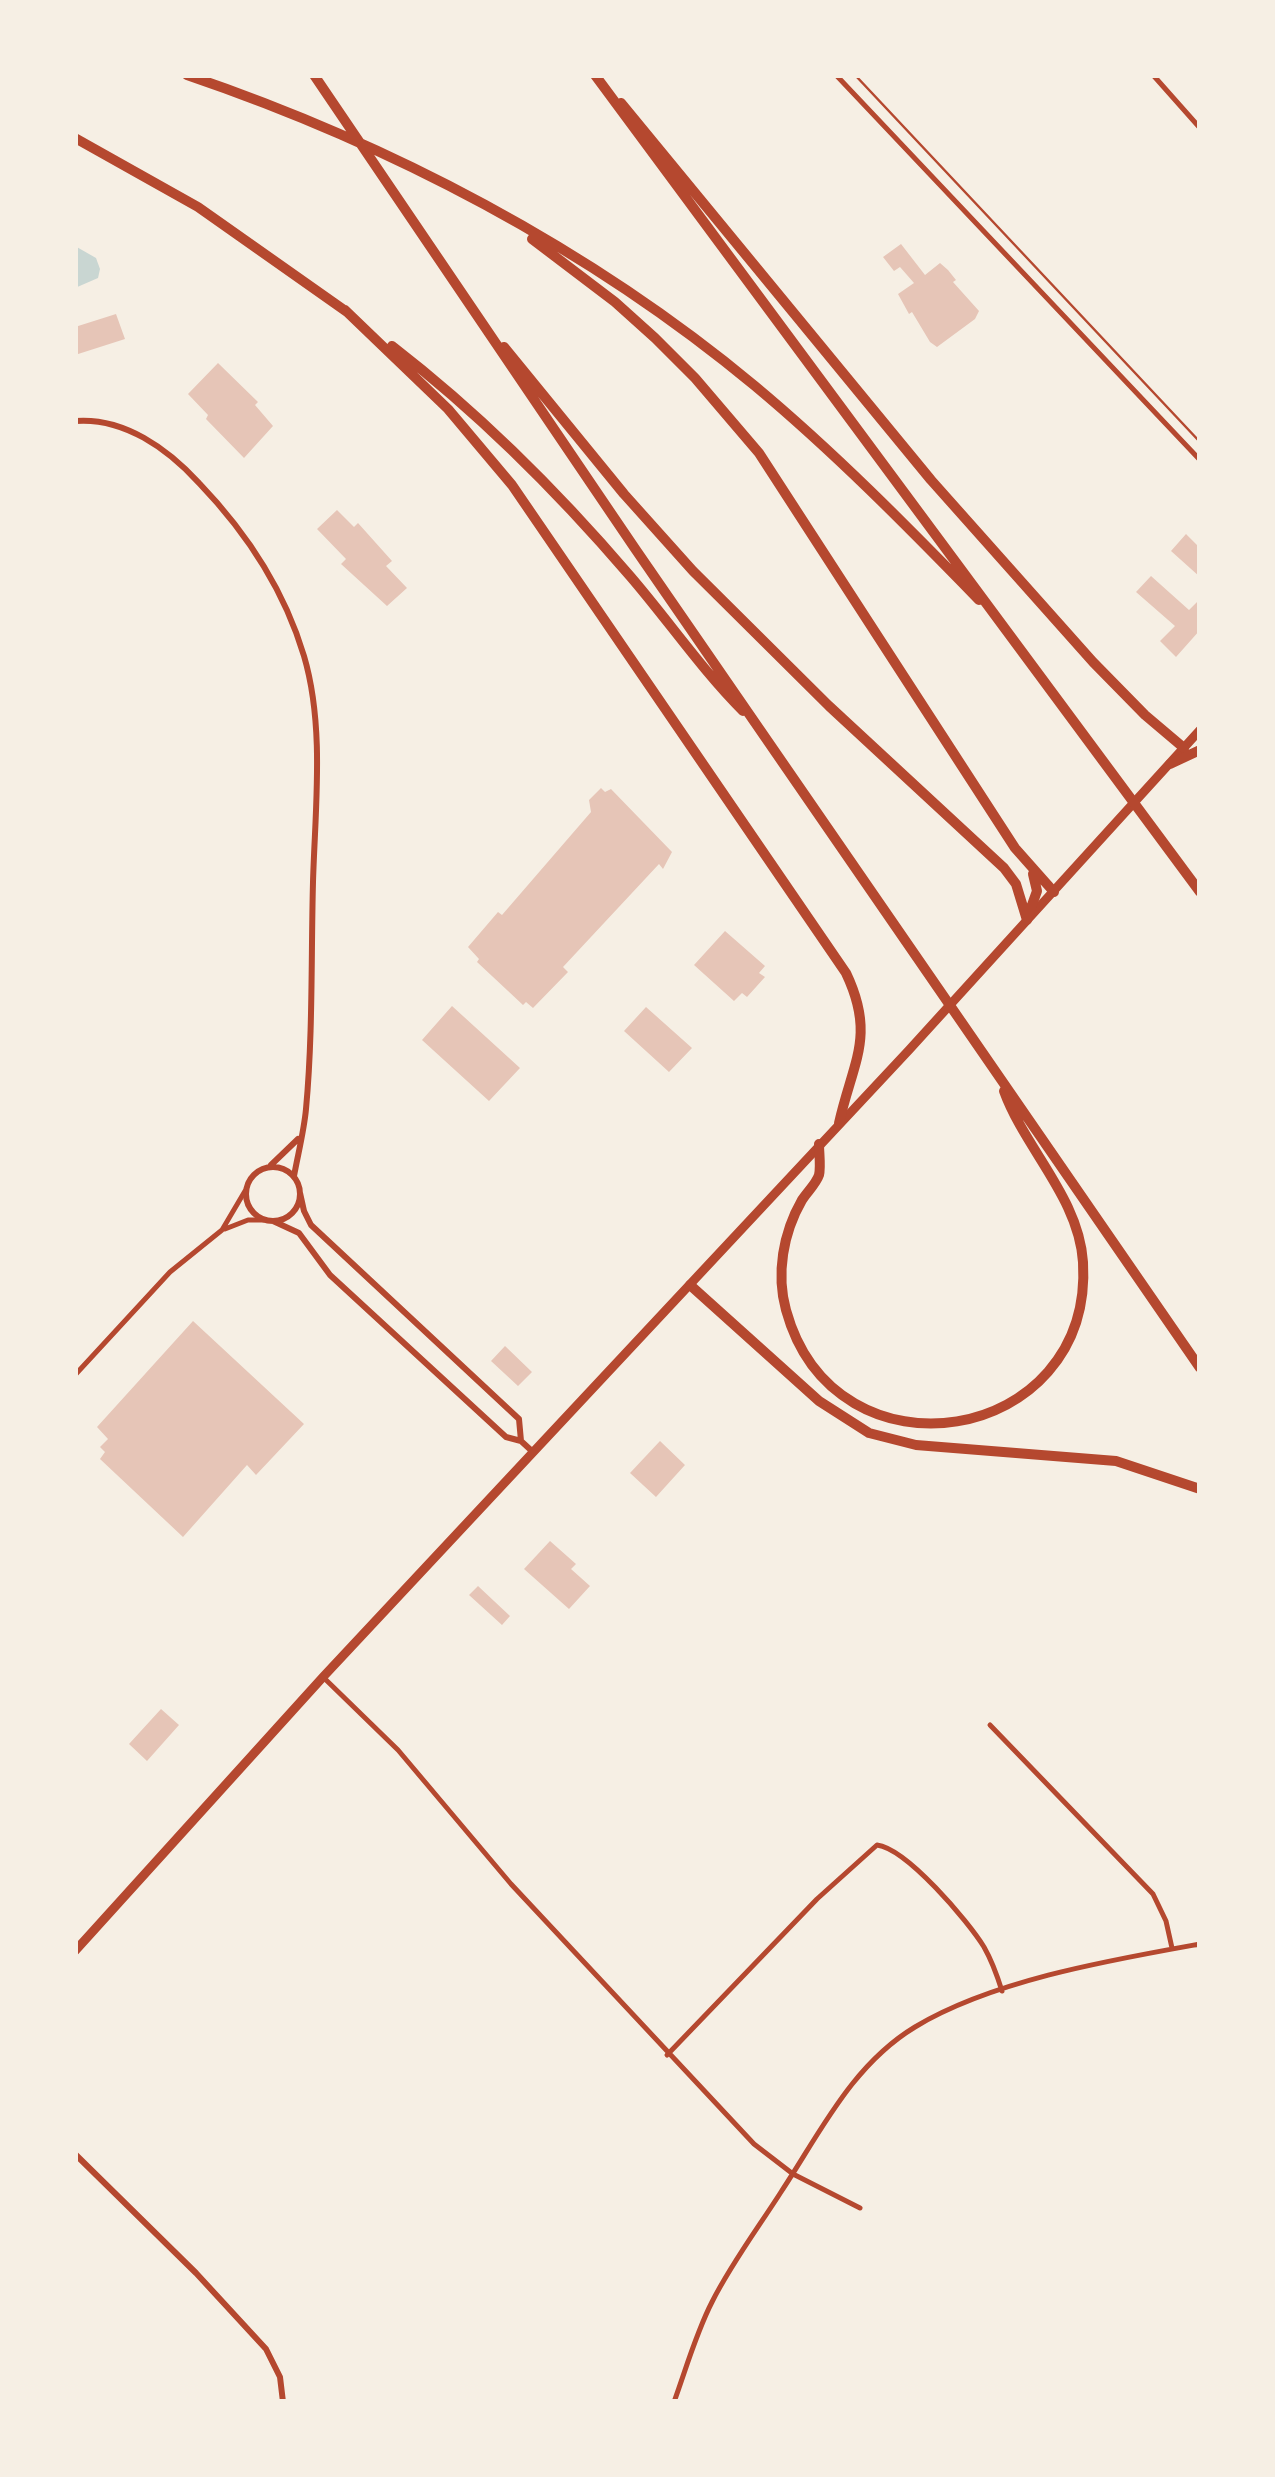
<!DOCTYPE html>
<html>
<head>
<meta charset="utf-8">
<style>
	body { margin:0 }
	#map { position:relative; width:1275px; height:2477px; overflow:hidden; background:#f6efe4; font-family:Karla,sans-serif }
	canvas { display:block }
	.frame { position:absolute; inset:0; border:78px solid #f6efe4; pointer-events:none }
</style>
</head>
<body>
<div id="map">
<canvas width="1275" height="2477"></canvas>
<div class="frame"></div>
</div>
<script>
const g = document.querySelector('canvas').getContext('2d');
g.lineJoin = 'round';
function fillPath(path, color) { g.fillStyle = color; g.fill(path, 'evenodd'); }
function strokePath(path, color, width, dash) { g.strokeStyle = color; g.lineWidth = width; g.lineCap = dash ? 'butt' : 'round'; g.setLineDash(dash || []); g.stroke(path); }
const water = new Path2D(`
	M75,246L96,258L100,269L98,278L75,288Z`);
const building = new Path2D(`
	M901,244L925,275L940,263L948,270L956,280L953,282L979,311L975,319L937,347L930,342L912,312L909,314L898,294L914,283L900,267L894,271L883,257Z
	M116,314L125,339L75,355V327Z
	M218,363L258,402L255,405L273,426L244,458L206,419L208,415L188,394Z
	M337,510L354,527L358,523L392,561L386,566L407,588L387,606L341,564L346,559L317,529Z
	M1186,534L1200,548V577L1171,551Z
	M1151,576L1189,610L1200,599V630L1176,657L1160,641L1175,626L1136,592Z
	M601,788L605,792L611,789L672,852L663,869L659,864L563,967L568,972L533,1008L526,1002L523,1005L477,962L479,959L468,947L498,912L502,915L591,812L589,800Z
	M725,931L765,966L759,973L765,977L747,997L742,993L734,1001L694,965Z
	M452,1006L520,1068L489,1101L422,1040Z
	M646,1007L692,1048L669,1072L624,1031Z
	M193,1321L304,1424L256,1475L247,1465L183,1537L100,1459L105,1452L100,1447L108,1439L97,1427Z
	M505,1346L532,1372L518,1386L491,1361Z
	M660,1441L685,1465L656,1497L630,1473Z
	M550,1541L576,1564L571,1569L590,1586L569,1609L524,1569Z
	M478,1586L510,1616L502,1625L469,1595Z
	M161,1709L179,1725L147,1761L129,1744Z`);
const path = new Path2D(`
	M855,75L1200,442`);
const minor = new Path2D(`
	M836,75L1200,460
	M1153,75L1200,128
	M225,1229L248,1220H264
	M75,1375L170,1272L222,1230L245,1191
	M323,1677L398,1750L511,1884L754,2144L793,2174L860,2208
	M990,1725L1153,1894L1166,1921L1172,1948
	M667,2055L817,1899L877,1845C907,1849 968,1921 984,1947C992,1961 997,1975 1002,1991
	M674,2402C686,2369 696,2333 712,2302C731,2264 758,2228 781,2192C820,2133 852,2065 915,2027C993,1980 1111,1960 1200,1944`);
const tertiary = new Path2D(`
	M75,421C124,417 168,449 199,483C247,533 284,589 304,656C325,727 315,809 313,882C311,957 313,1034 306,1109C304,1131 298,1154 294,1176
	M271,1165L298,1139
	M246 1194a27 27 0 1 1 54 0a27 27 0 1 1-54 0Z
	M300,1193L304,1211L311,1225L519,1419L521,1441
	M273,1221L299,1233L330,1275L506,1437L521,1441L533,1452
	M75,2154L196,2273L266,2349L280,2377L283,2402`);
const trunk = new Path2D(`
	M75,1951L323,1677L909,1050L1200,730`);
const motorway = new Path2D(`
	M187,75C390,144 589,248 755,386C834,452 907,526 979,600
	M314,75L636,550L1200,1368
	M595,75L1200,892
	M621,103L931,480L1093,662L1145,715L1184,748
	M75,138L198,207L347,312
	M532,239L615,302L655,338L695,378L759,453L1015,848L1054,892
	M345,310L448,409L512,485L846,973C876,1036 853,1061 839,1123
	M392,346C480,414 558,492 630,576C668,620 702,670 743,711
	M504,347L624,494L693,571L829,706L1004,868L1016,884L1027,920
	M1170,764L1200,750
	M1027,919L1037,891L1033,874
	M819,1144C819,1153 821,1167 819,1175C816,1184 807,1192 802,1200C783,1233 776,1274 786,1310C835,1488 1094,1445 1083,1262C1079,1198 1025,1149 1004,1091
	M690,1285L819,1401L869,1433L916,1445L1116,1461L1200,1489`);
fillPath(water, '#c9d6d2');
fillPath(building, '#e6c5b7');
strokePath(path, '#b5482f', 2.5);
strokePath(minor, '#b5482f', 5);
strokePath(tertiary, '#b5482f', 6);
strokePath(trunk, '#b5482f', 9);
strokePath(motorway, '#b5482f', 10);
</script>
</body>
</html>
